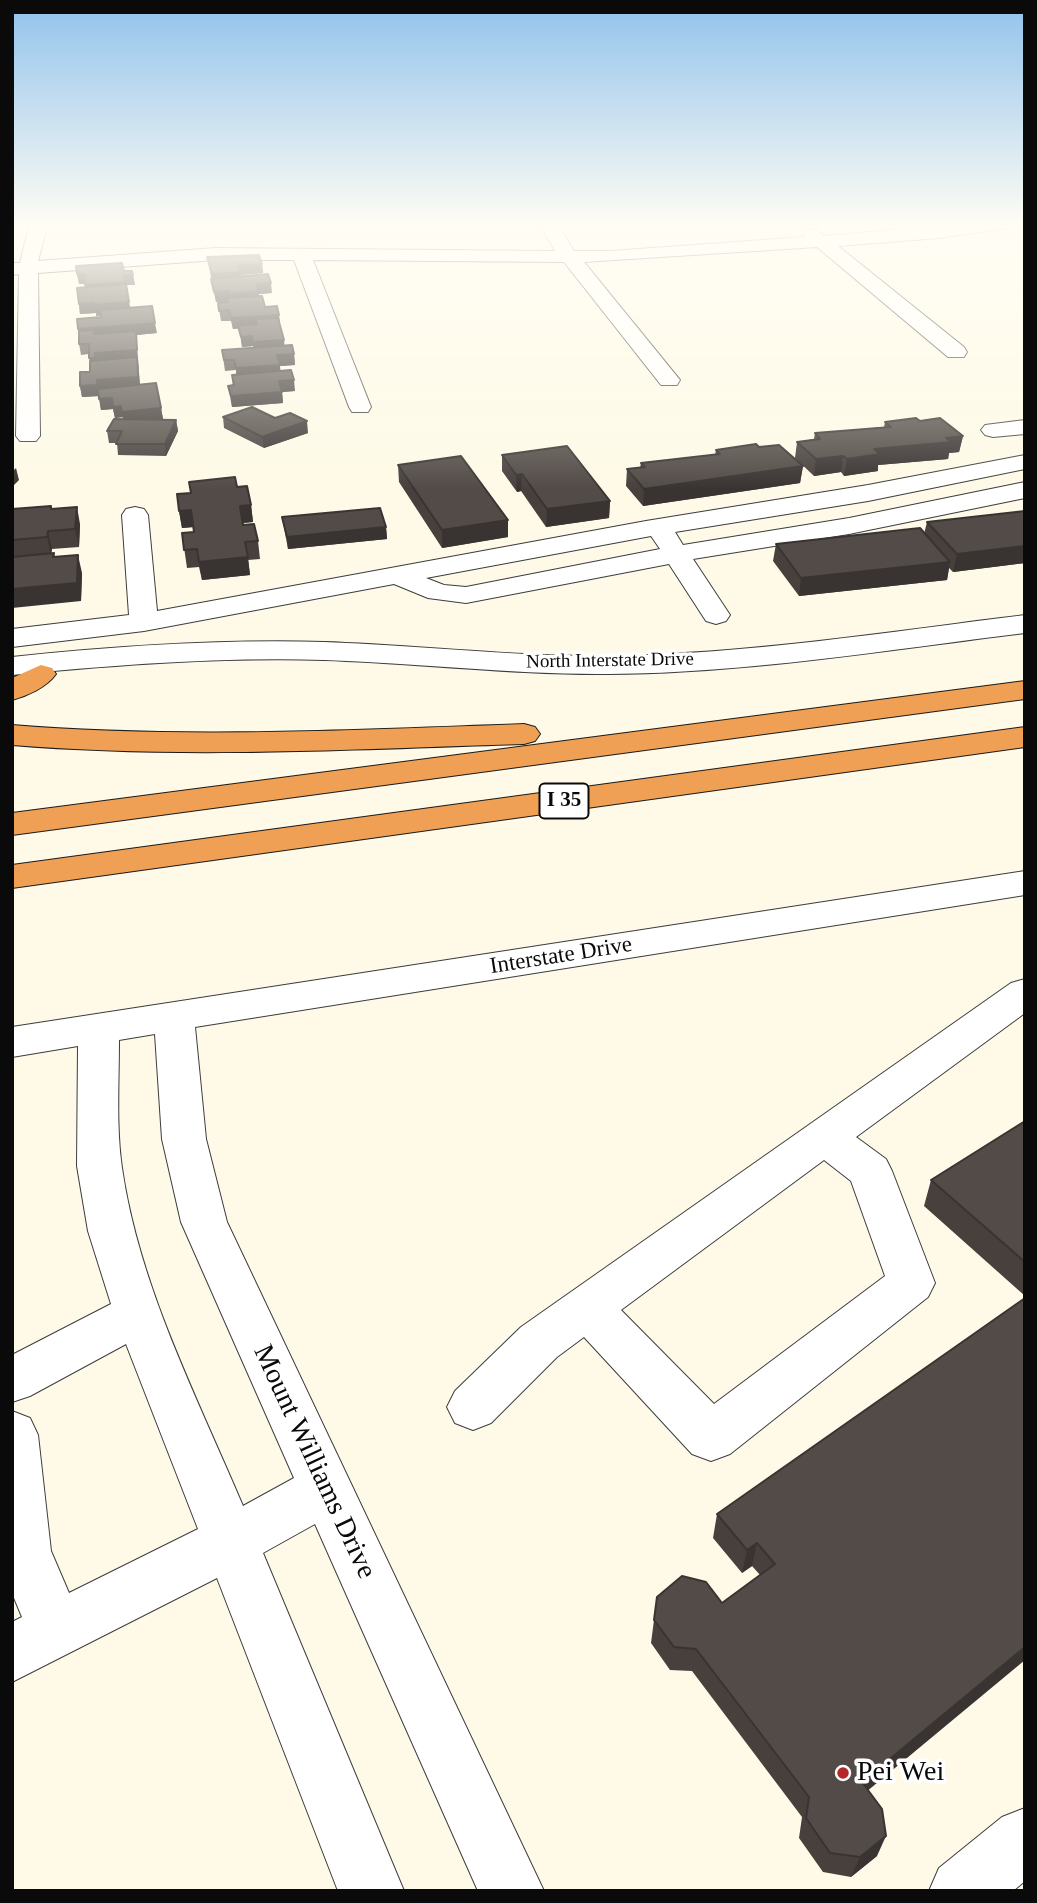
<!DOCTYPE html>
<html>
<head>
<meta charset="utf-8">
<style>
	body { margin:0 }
	#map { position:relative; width:1037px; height:1903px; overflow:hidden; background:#fefae7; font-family:"Times New Roman",serif }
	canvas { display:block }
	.frame { position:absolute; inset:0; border:14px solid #0a0a0a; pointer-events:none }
</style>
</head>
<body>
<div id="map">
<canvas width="1037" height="1903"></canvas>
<div class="frame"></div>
</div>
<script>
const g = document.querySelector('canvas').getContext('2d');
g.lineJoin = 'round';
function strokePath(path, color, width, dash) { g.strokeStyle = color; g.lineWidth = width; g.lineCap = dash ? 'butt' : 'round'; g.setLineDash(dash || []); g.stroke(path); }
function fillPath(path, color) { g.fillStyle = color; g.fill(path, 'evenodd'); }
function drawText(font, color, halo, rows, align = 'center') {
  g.font = font + ' "Times New Roman",serif'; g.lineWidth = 7; g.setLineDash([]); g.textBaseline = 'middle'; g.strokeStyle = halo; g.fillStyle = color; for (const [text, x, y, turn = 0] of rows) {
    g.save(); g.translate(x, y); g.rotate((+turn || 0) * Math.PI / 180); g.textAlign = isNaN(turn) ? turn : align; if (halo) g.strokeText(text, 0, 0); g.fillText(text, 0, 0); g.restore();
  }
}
const minor = new Path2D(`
	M34,223H52L46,231L38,261L216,248L555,251L543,230L545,223H563L561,230L574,251H610L805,237L803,234L806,230L812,229L825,236L973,223H1016L1007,228L939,238L838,246L964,347L967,352L964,357H948L817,247L584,262L680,380L677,385H661L564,262L313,260L371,407L368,412H352L349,407L294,260H216L38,273L40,436L36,441H20L16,436L19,274L12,275V263H20L28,230Z
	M1025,420V434L993,437L985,435L981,430L985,425Z
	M1025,455V469L868,501L675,532L683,545L849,518L1025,482V498L849,534L693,559L730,615L726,621L716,624L706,621L669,564L466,603L428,598L394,584L144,631L12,647V629L129,615L122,515L126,509L135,507L144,509L148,515L157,611L646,521L868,485ZM651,536L660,549L466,587L444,585L426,578Z
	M1025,615V633C887,650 748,673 609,674C514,675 419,663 324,660C220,657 116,665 12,675V657C116,646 220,639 324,642C419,645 514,657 609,656C748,654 887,632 1025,615Z
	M1025,871V895L195,1027L206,1139L227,1222L544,1891H478L315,1524L263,1553L404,1891H338L217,1578L12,1682V1622L22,1617L12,1593V1411L30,1418L38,1435L51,1551L69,1593L198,1529L126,1344L30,1396L12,1402V1355L111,1304L88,1231L77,1166L78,1046L12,1057V1027ZM155,1034L162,1139L181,1222L294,1478L243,1506C197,1397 139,1286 122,1168C116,1127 119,1082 119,1040Z
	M1025,979V1013L856,1137L886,1159L892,1171L935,1283L928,1297L730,1454L711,1461L692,1454L584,1337L557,1357L491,1423L473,1430L455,1423L447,1407L455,1391L521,1327L1011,983ZM824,1160L851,1181L885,1276L714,1404L621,1310Z
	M1025,1808V1881L1013,1891H929L939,1868L1002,1817Z`);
const highway = new Path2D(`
	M41,665L52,668L56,674C47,687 27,696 12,700V678Z
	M1025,681V699L12,835V813Z
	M524,724L535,727L540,734L535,741L524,744C353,749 183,759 12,745V725C183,739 353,730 524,724Z
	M1025,727V747L12,888V865Z`);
const wall = new Path2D(`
	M207,257L262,264L263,273L241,275V277L272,293L259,294V296L265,307L279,315L280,325L284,345L294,354L295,365L280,366V371L295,391L282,392L283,403L232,407L228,386H233L232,375H236V370L225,371L222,350L253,348V346L242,347L239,328L233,329L231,321H221L218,303L227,302H216Z
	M132,271L135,285H126L130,308L157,333L136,335L140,384L161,408L163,419L155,420H176L178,431L166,456L118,455L117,443H109L107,431L124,420L123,417L115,418L113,409L101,410L99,396L82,397L80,386L90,372V361L89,354L81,355L79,344L101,317V315L96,316V313L80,314L79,304L86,287L85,284H79L77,274Z
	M223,417L275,418L308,433L264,448L224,428Z
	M920,421L963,436L959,452L949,453L948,459L878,465V471L844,476L841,472L814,476L795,458L797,442L814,439L815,433L884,427L885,422Z
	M759,447L803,466L800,483L643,506L626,486L627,469L640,468L641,463L715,455L716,450Z
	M502,455L610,501L609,518L546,527L521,491L517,492L502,471Z
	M398,465L508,520V537L442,548L399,482Z
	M237,487L251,505L253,522L243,523L258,541L260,559L248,560L250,575L202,580L199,567L187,568L182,533L194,532L193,527L182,528L179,511Z
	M51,506L52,509L80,524L79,547L52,549L51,553H54L55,557L82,573L81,601L13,557L12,554V509Z
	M1025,511V563L953,572L949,568L947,580L799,596L773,561L776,544L924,534L927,522Z
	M282,517L386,527L387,539L288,549Z
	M1025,1121V1296L924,1206L931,1180Z
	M1025,1298L868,1790L877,1856L851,1877L823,1872L799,1838L802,1817L692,1671L670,1670L651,1643L657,1597L722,1603L760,1575L752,1566L742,1573L713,1538L717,1514Z`);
const shadedWall = new Path2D(`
	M262,264L263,273L241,275V282L213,284L212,274L238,265Z
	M77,274H85L86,284H79Z
	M124,275H133L135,285H126L87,295L85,285Z
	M271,283L272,293L259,294L260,301L231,304L230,294L256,284Z
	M229,291L231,301L216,302L214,292Z
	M129,302L131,313L96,316V313L80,314L79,304Z
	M279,315L280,325L233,329L231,318Z
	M155,323L157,333L136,335L140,388L99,396L82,397L80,386L91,369L89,358L96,344L80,340L78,329Z
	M252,336L253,346L242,347L241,337Z
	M284,340L285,350L255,353L253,342Z
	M294,354L295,365L280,366L281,376L237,379L236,368L277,355Z
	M294,380L295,391L282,392L283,403L232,407L231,396L279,381Z
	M112,398L121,406L123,417L115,418L113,409L101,410L99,399Z
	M161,408L163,419L124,423L122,412Z
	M176,420L178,431L166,456L165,444Z
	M307,421L308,433L264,448L262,437Z
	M963,436L959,452L949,453L948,459L878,465V471L844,476L847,459L874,449Z
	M843,456L841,472L814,476L816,459Z
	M803,466L800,483L643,506L644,489Z
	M16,468L19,480L12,487V472Z
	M522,474L521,491L517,492L516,475Z
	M610,501L609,518L546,527L547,509Z
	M251,505L253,522L242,523L240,506Z
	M77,507L80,524L79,547L75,529Z
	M191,510L194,527L182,528L179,511Z
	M508,520V537L442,548V530Z
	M386,527L387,539L288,549L287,537Z
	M48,531L52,549L51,555L47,537Z
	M1025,546V563L953,572L957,554Z
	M78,555L82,573L81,601L12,608V589Z
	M248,557L250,575L202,580L199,562Z
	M950,562L947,580L799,596L801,578Z
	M757,1543L752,1566L742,1573L747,1550Z
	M1025,1647V1660L854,1802L862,1782Z
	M886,1836L877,1856L851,1877L860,1857Z`);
const building = new Path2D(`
	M259,255L262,264L238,265L240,272L212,274L207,257Z
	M122,263L124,271H132L133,275H124L125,282L85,285V274H77L76,266Z
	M268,274L271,283L256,284L259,291L230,294L229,291L214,292L211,279Z
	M126,284L129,302L94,305V303L79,304L77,288Z
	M262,296L265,307L277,306L279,315L231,318L229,310L219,311L218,303L228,302L227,298Z
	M152,306L155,323L78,329L77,319L101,317V310Z
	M278,318L284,340L253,342L252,336L241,337L238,326L257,324L256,319Z
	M94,330V334L136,331L137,350L95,353V358H89V344H79V331Z
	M292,345L294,354L277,355L280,365L236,368L234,360H224L222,350Z
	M137,357L138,377L97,380V385L80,386V372H90V361Z
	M291,370L294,380L279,381L282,392L231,396L228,386L234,385L232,375Z
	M156,383L161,408L122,412L121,406L113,407L112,398L99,399L98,389Z
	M252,407L275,418L290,413L307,421L262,437L223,417Z
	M916,418L920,421L940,418L963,436L946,438L952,442L874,449L880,454L847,459L843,456L816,459L797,442L820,439L815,433L891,427L885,422Z
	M114,419L176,420L165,444H116L122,431H107Z
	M756,444L759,447L779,445L803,466L644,489L627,469L645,467L641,463L720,454L716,450Z
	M567,446L610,501L547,509L522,474L516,475L502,455Z
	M461,456L508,520L442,530L398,465Z
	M235,477L237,487L247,486L251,505L240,506L243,525L254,524L258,541L245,542L248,557L199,562L197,549L184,550L182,533L194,532L191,510L179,511L177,494L191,493L189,482Z
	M51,506V509L77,507L75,529L48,531L47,537L12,540V509Z
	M380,508L386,527L287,537L282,517Z
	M1025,511V546L957,554L927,522Z
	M920,528L950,562L801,578L776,544Z
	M54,553L53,557L78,555L77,583L12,589V557Z
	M1025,1121V1262L931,1180Z
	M1025,1298V1647L862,1782L882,1809L886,1836L860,1857L830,1853L806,1818L809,1797L696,1649L674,1647L654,1620L657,1597L682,1576L706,1582L722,1603L775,1564L757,1543L747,1550L717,1514Z`);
const markers = [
	[843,1773,7,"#b3282a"]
];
const farStreetnames = [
	["North Interstate Drive",610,661,-1]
];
const shields = [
	[564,801,49]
];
const shieldNames = [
	["I 35",564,801]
];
const streetNames = [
	["Interstate Drive",561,956,-9]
];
const nearStreetnames = [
	["Mount Williams Drive",314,1462,65]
];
const nearPoinames = [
	["Pei Wei",857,1773]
];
strokePath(minor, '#3d3d3d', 2);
strokePath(highway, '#1b1b1b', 2);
fillPath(minor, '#fff');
fillPath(highway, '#efa055');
fillPath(wall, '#47403d');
fillPath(shadedWall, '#393432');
fillPath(building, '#524b47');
strokePath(building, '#393432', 2);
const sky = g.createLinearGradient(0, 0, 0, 489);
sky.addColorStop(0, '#91c2ec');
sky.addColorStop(0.46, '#fffdf4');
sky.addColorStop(1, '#fffdf400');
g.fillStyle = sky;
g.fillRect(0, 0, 1037, 489);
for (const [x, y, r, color] of markers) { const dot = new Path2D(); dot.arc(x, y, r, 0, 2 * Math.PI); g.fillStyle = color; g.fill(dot); strokePath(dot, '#fff', 2.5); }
drawText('19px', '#0a0a0a', '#fff', farStreetnames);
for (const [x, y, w] of shields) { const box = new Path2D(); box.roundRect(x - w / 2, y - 17.5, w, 35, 5); g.fillStyle = '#fff'; g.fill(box); strokePath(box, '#0a0a0a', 2); }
drawText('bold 21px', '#0a0a0a', null, shieldNames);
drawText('23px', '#0a0a0a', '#fff', streetNames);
drawText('28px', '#0a0a0a', '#fff', nearStreetnames);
drawText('28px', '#0a0a0a', '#fff', nearPoinames, 'left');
</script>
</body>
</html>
